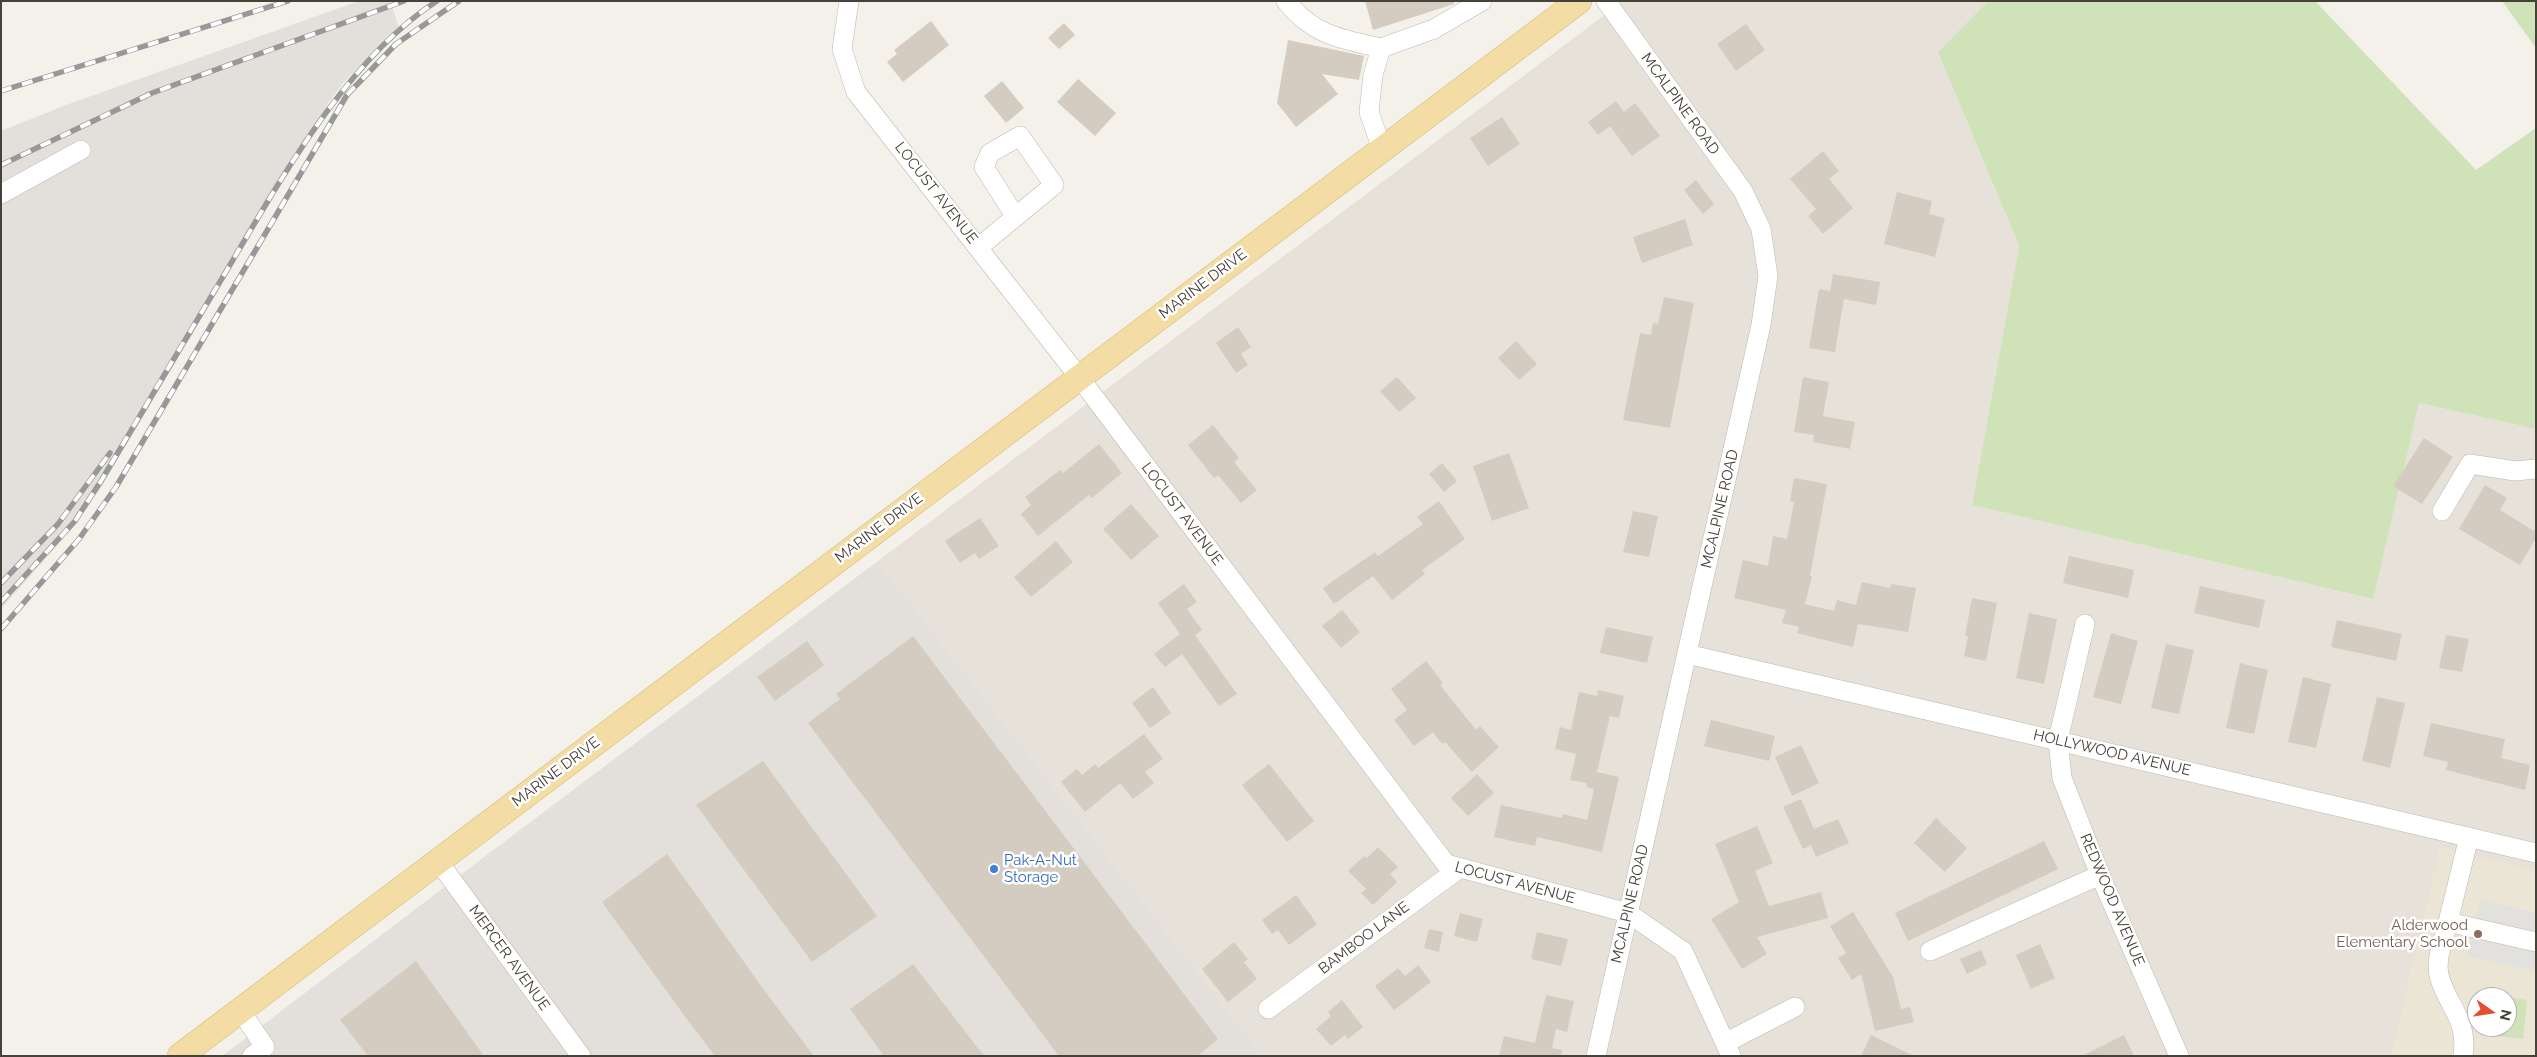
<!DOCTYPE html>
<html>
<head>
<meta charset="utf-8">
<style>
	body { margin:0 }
	#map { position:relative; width:2537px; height:1057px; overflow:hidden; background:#f3f1ea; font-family:Raleway,sans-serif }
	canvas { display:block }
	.frame { position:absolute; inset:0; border:2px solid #464139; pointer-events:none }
	.north { position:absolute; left:2467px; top:987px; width:50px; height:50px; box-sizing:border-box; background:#fff; border:1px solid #b5b3b0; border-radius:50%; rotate:103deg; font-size:14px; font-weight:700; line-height:20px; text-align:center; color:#464139 }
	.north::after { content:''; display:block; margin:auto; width:18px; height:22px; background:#e15033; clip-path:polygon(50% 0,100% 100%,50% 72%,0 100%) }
</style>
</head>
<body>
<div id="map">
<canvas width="2537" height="1057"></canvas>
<div class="frame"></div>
<div class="north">N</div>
</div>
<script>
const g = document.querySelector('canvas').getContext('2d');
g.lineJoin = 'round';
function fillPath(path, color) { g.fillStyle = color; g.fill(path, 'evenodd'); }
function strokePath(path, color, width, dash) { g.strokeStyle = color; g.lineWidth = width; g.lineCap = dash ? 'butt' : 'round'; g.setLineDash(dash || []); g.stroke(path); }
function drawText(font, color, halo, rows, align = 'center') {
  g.font = font + ' Raleway,sans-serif'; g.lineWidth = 5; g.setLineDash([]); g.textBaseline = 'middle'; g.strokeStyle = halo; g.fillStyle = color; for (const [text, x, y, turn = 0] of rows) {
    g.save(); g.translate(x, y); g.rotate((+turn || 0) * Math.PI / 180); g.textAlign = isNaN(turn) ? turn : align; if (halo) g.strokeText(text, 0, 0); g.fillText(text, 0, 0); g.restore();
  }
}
const residential = new Path2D(`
	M1623,1H1988L1938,52L2019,246L1972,505L2372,599L2419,403L2536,429V1056H1263L878,561ZM2477,997H2507V1027H2477Z`);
const industrial = new Path2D(`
	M359,1H390L399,27L343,83L329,102L102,486L70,531L1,609V131L66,105Z
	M878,561L1263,1056H222L488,854Z`);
const education = new Path2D(`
	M2440,846L2536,871V1056H2391ZM2477,997H2507V1027H2477Z`);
const green = new Path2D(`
	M1988,1H2315L2476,170L2536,128V429L2419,403L2373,599L1972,505L2019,246L1938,52Z
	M2502,1H2536V48Z
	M2507,997L2527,1000L2523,1039L2498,1036L2499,1027H2507Z`);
const parking = new Path2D(`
	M2480,900L2536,913V971L2467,956Z`);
const building = new Path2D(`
	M1365,1H1454V4L1373,30Z
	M931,21L949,45L903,82L887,62L897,54L894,50Z
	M1064,23L1075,35L1059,49L1048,38Z
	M1746,24L1765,50L1736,71L1717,44Z
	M1288,40L1364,56L1359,80L1322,74L1338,94L1296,127L1277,103Z
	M1078,79L1116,113L1095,136L1057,102Z
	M1002,81L1024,108L1006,123L984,96Z
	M1616,101L1624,112L1635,103L1660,136L1632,156L1610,126L1598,135L1588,122Z
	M1502,117L1520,144L1488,166L1470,138Z
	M1823,151L1839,171L1829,179L1853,208L1823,234L1808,216L1816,209L1790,179Z
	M1696,180L1714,204L1703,214L1684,190Z
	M1897,192L1932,201L1929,214L1945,218L1935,257L1884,244Z
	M1685,219L1693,245L1642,263L1633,237Z
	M1833,274L1880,282L1876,305L1844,299L1835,352L1809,348L1819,289L1830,291Z
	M1664,297L1694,303L1670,428L1623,420L1640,333L1651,335L1653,323L1658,324Z
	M1238,327L1251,347L1241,354L1248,365L1236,373L1216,343Z
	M1516,341L1537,364L1519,380L1498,358Z
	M1397,377L1416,398L1399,412L1380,391Z
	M1803,377L1829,382L1823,416L1855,422L1850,449L1813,442L1814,435L1794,432Z
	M1213,425L1239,458L1234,462L1257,490L1241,503L1218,475L1214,478L1188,445Z
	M2424,438L2453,457L2422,504L2393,486Z
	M1099,444L1122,473L1092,498L1089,495L1038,536L1021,514L1031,505L1025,497L1060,470L1063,473Z
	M1509,453L1529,508L1492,521L1473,466Z
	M1442,463L1457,481L1444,492L1429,474Z
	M1794,478L1827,484L1810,576H1812L1805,604L1834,611L1837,600L1856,605L1862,582L1890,588L1891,584L1916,588L1908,632L1858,624L1853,647L1797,633L1799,627L1782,623L1786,610L1734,598L1743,560L1768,566L1773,536L1787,539L1794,502L1790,501Z
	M2485,485L2507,498L2500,510L2536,532V538L2520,565L2459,529Z
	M1439,501L1465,539L1422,570L1425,574L1392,600L1373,576L1334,604L1323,588L1375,552L1378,556L1423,524L1417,517Z
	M1131,504L1159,536L1131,560L1103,529Z
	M1633,511L1658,516L1649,557L1623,552Z
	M980,518L999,546L979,559L975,553L960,563L945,541Z
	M1056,541L1073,562L1031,597L1014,577Z
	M2069,556L2134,570L2128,598L2063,583Z
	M1184,584L1197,602L1187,609L1202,630L1195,635L1237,694L1219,706L1182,654L1165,667L1154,654L1180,634L1158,603Z
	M2200,586L2265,600L2259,628L2194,613Z
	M1972,598L1997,603L1986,661L1964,656L1968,637L1965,636Z
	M1342,610L1360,632L1341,648L1322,626Z
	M2029,613L2057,619L2044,684L2016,678Z
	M2337,620L2402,634L2396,661L2331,647Z
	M1606,627L1653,637L1647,663L1600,653Z
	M2111,633L2138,641L2121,704L2093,697Z
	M2446,635L2469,639L2462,672L2439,668Z
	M913,636L1218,1039L1197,1056H1059L808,723L840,699L836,694Z
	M807,641L824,665L775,701L757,677Z
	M2166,644L2194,650L2179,714L2151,708Z
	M1426,661L1443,683L1440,685L1476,730L1480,726L1499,747L1472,772L1445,742L1442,744L1433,732L1414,746L1394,720L1407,710L1391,689Z
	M2240,663L2268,670L2254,734L2226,728Z
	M2303,677L2331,684L2316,748L2288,742Z
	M1153,687L1171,713L1150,728L1132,703Z
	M1598,690L1624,696L1619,718L1610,716L1597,772L1619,777L1602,852L1537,837L1535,846L1494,837L1501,805L1562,818L1563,814L1587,820L1594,789L1586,787L1587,783L1570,780L1576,754L1555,749L1560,727L1571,730L1579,692L1597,696Z
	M2377,697L2405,703L2390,768L2362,761Z
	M1711,720L1775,736L1769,761L1704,746Z
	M2431,723L2505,739L2501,758L2530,765L2525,790L2446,770L2448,762L2423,756Z
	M1144,734L1163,759L1145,772L1154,783L1133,799L1120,783L1085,812L1061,782L1077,769L1082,775L1095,764L1098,768Z
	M1801,745L1819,783L1792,796L1775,757Z
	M763,761L877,916L812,962L696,805Z
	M1269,764L1314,821L1287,842L1242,785Z
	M1477,774L1494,793L1468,816L1451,798Z
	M1801,799L1814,829L1838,819L1849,843L1816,857L1811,845L1803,849L1783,807Z
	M1936,818L1967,848L1945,872L1914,843Z
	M1757,826L1773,863L1755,871L1769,906L1821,892L1828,918L1757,937L1767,954L1742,969L1711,919L1739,902L1715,844Z
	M2044,841L2058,869L1908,941L1895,913Z
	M1378,847L1398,867L1390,874L1397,882L1373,905L1361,893L1366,889L1348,871L1364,856L1367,858Z
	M667,854L764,990L814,1056H715L686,1018L602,902Z
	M1296,895L1317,924L1289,945L1278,930L1272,934L1262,920Z
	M1853,912L1893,977L1901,1009L1910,1007L1914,1022L1875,1031L1861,974L1852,980L1838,958L1846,953L1830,926Z
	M1460,913L1483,919L1477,942L1454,936Z
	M1429,929L1443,932L1439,952L1424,948Z
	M1537,932L1568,939L1561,966L1531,959Z
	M1234,942L1248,959L1244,962L1257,979L1228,1002L1202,969Z
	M2040,944L2055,978L2031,989L2016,955Z
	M1981,950L1987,964L1967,974L1960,959Z
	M416,961L484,1056H368L340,1020Z
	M913,964L984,1056H884L850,1009Z
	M1418,965L1431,982L1394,1010L1375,986L1398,968L1405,976Z
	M1546,995L1574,1001L1567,1032L1556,1029L1552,1048L1562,1050L1561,1056H1499L1504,1036L1535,1043Z
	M1342,1000L1363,1027L1348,1039L1345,1035L1331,1046L1316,1029L1331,1016L1328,1012Z
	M1871,1035L1914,1056H1861Z
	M2124,1035L2134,1056H2082Z`);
const minor = new Path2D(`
	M849,1L842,49L856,92L1079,377L1446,864L1628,913L1683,951L1731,1056
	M1286,1C1313,35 1340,39 1381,48
	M1382,149L1369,112L1373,75L1381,48L1434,29L1482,1
	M1,194L81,150
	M979,247L1054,185L1020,136L990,153L984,167L1015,216
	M2442,511L2470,464L2515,471L2536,469
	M2085,624L2058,740L2062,778L2100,875L2179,1056
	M1687,654L2536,853
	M2469,837L2448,922L2536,942
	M438,861L581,1056
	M2448,922C2444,939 2434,961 2440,979C2450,1010 2468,1019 2463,1056
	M1930,951L2100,875
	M1268,1009L1460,868
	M240,1010L265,1047L252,1056
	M1725,1043L1795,1007
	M1596,1056L1761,325L1768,276L1761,229L1743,191L1606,1`);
const major = new Path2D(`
	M180,1056L1579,1`);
const rail = new Path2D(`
	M1,91L288,1
	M1,165L152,93L404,1
	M1,583L58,524L110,453
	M1,602L75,521L101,481C143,410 185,340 227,270C281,179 347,59 437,1
	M1,629L79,539L116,487L347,95L396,44L459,1`);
const markers = [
	[994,869,5,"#3f7fe0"],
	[2478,934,5,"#8d6e63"]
];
const streetNames = [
	["MCALPINE ROAD",1680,104,54],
	["LOCUST AVENUE",936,193,52],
	["MARINE DRIVE",1203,284,-37],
	["MCALPINE ROAD",1720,509,-77],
	["LOCUST AVENUE",1182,514,53],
	["MARINE DRIVE",879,528,-37],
	["HOLLYWOOD AVENUE",2112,753,13],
	["MARINE DRIVE",556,772,-37],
	["LOCUST AVENUE",1515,883,15],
	["REDWOOD AVENUE",2112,900,67],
	["MCALPINE ROAD",1630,904,-77],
	["BAMBOO LANE",1364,938,-37],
	["MERCER AVENUE",509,958,54]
];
const shopNames = [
	["Pak-A-Nut",1004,860],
	["Storage",1004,877]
];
const educationNames = [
	["Alderwood",2468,925],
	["Elementary School",2468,942]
];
fillPath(residential, '#e6e2d9');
fillPath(industrial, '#e3e0db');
fillPath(education, '#ebe5d6');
fillPath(green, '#cfe2b8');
fillPath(parking, '#e2e1de');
fillPath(building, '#d4ccc1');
strokePath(minor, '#beb8ae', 20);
strokePath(major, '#d6ba75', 26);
strokePath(minor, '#fff', 19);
strokePath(major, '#f3dda4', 25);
strokePath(rail, '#989898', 5.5);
strokePath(rail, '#fff', 4, [11]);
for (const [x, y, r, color] of markers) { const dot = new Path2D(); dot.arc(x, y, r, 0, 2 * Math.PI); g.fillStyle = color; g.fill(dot); strokePath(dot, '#fff', 2); }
drawText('15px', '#464139', '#fff', streetNames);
drawText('15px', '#366cbe', '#fff', shopNames, 'left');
drawText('15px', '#785e54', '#fff', educationNames, 'right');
</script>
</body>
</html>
